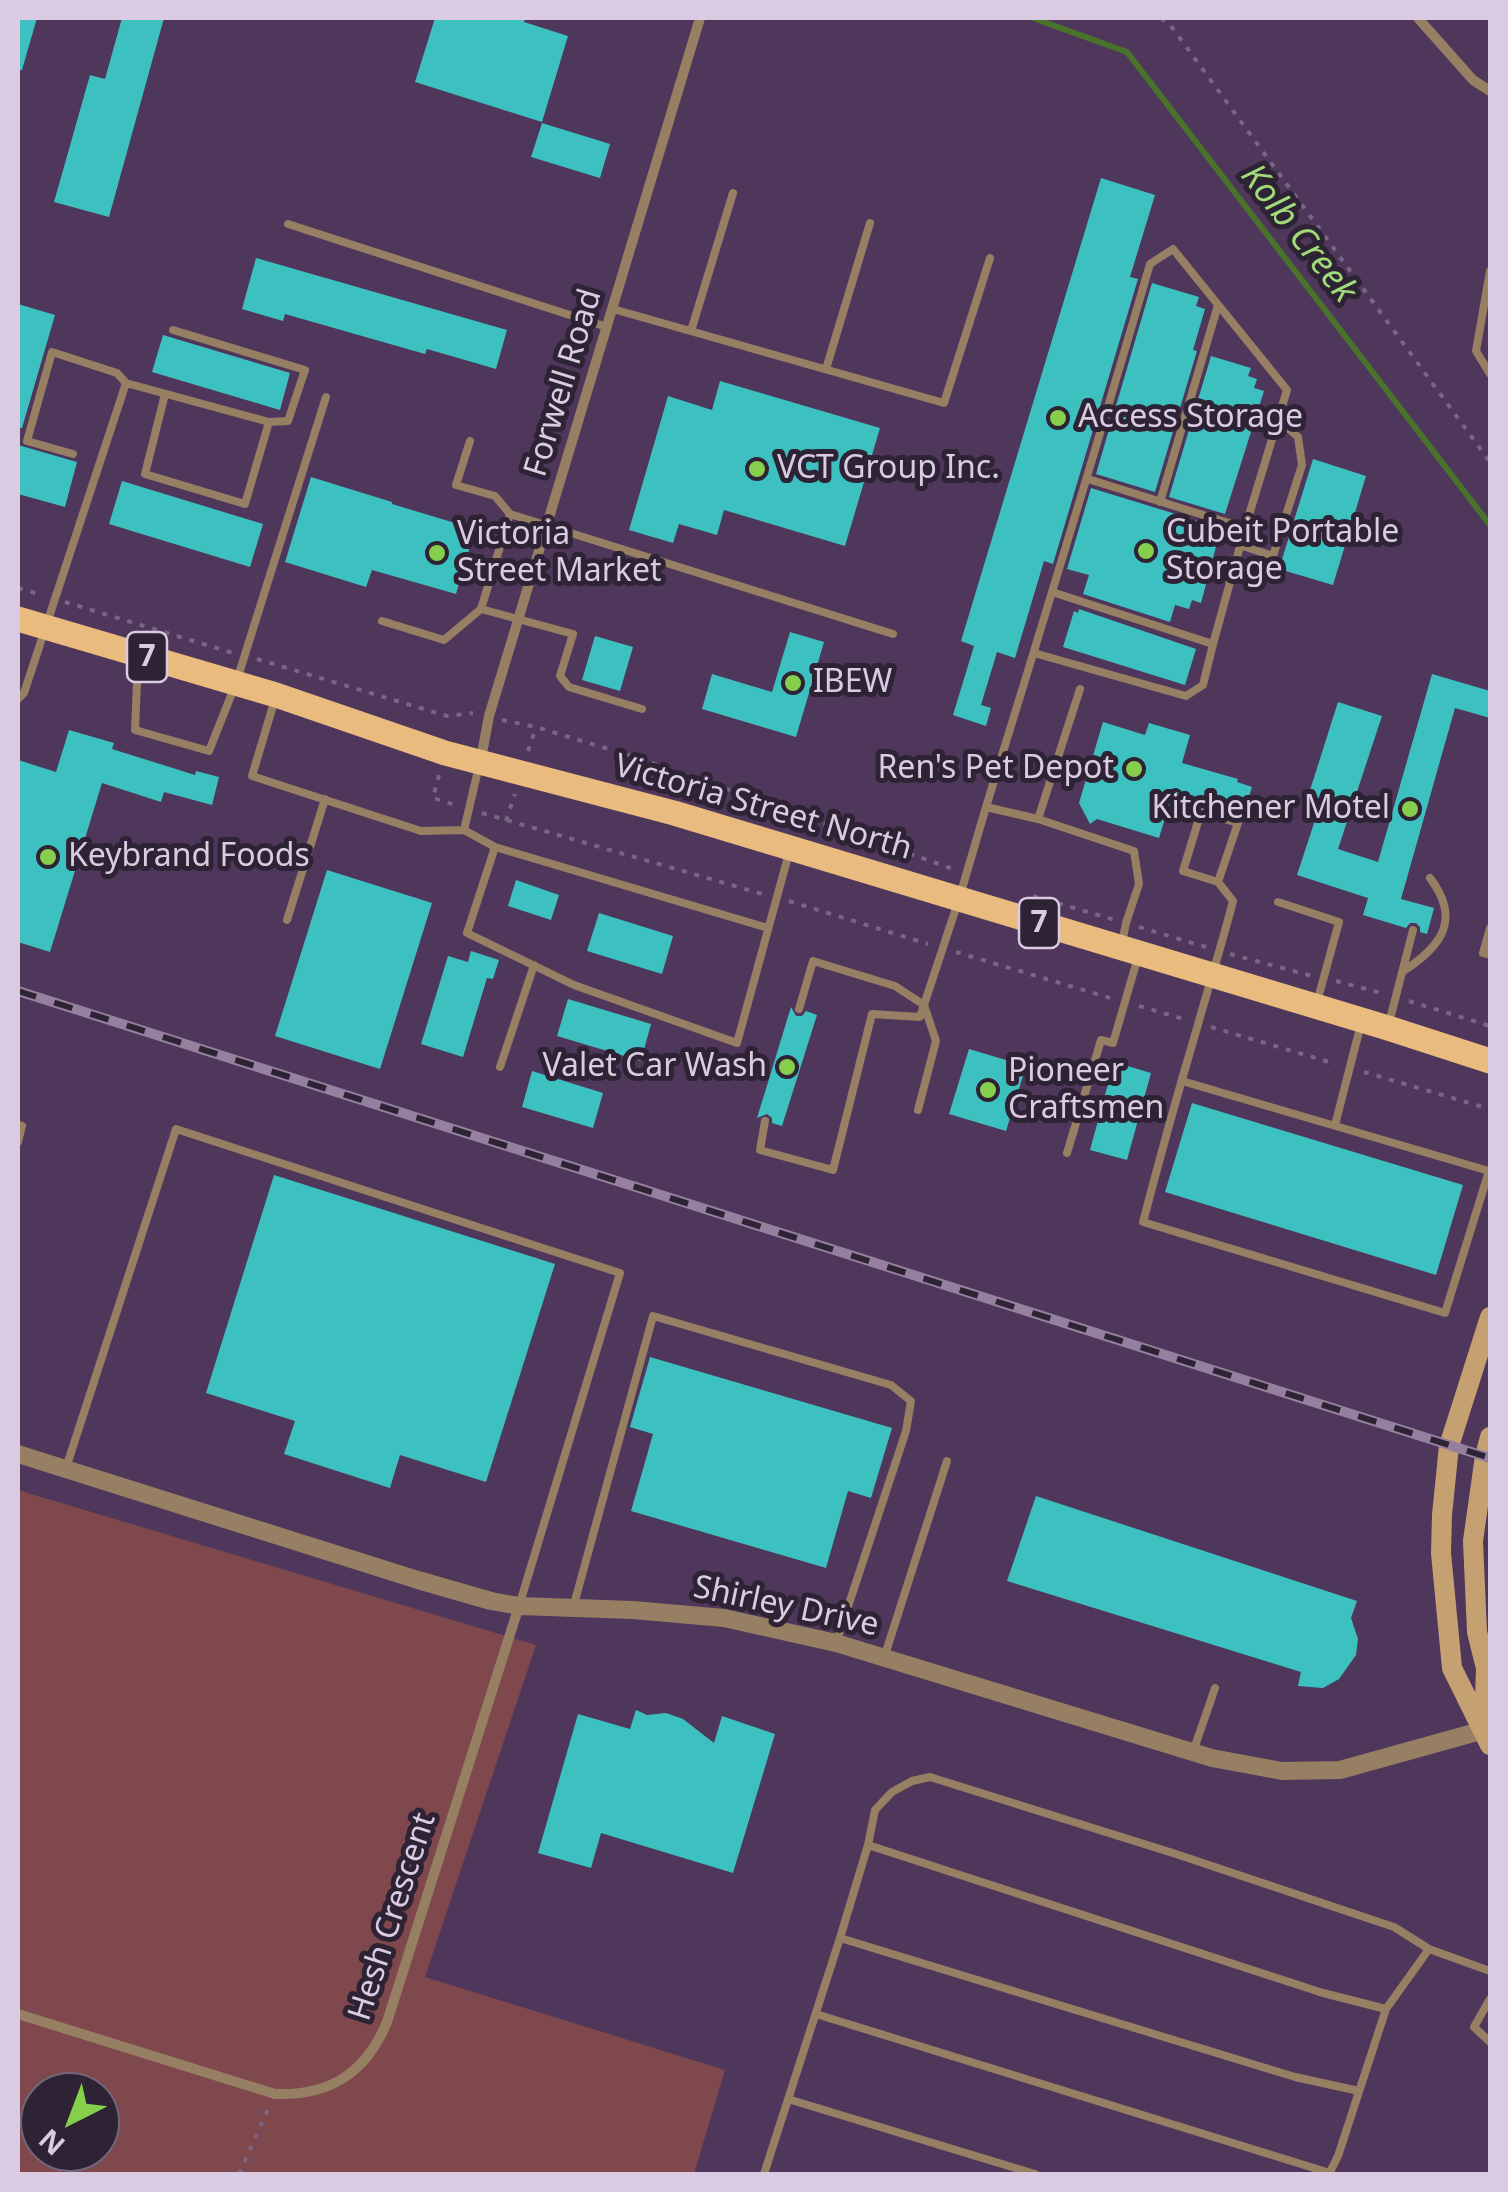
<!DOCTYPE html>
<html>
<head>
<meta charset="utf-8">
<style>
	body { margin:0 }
	#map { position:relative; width:1508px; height:2192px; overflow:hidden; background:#4f365b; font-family:"Noto Sans",sans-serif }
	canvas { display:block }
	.frame { position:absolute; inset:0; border:20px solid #dacbe2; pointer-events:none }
	.north { position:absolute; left:20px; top:2072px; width:100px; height:100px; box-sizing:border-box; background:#2e2334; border:2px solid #73667a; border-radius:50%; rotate:222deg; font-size:28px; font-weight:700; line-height:40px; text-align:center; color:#dacbe2 }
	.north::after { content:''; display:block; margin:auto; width:35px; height:45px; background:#85cf4c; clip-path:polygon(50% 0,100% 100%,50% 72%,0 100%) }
</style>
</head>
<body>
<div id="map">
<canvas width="1508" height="2192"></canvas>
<div class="frame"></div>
<div class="north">N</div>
</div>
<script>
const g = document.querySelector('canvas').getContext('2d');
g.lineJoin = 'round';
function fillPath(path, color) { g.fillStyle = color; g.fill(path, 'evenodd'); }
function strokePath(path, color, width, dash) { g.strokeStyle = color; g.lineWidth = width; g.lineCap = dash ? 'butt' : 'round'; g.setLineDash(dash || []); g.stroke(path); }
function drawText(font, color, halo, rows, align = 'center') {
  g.font = font + ' "Noto Sans",sans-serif'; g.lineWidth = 10; g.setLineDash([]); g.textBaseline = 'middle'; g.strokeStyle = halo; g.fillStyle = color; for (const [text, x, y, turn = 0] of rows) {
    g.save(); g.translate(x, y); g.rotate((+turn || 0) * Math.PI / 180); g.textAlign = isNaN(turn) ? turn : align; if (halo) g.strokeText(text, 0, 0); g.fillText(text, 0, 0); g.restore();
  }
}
const green = new Path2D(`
	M18,1490L536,1645L425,1977L725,2070L694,2174H18ZM40,2092H100V2152H40Z`);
const stream = new Path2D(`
	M1033,18L1127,52L1490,525`);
const building = new Path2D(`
	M18,18H37L22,70H18Z
	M122,18H164L109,217L54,202L90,75L105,79Z
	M435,18H525L524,22L568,36L542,122L415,82Z
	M542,123L610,144L600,178L531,157Z
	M1101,178L1155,195L1130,277L1138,279L1053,564L1044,561L1015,658L997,652L981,705L991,708L986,726L953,715L974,646L961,641Z
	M256,258L507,330L496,369L427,349L425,354L285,314L283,321L242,309Z
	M1152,283L1199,297L1196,306L1205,309L1193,350L1197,351L1155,492L1096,474Z
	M18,304L55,315L22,428H18Z
	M163,335L290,373L280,410L152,372Z
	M1211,356L1251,368L1248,376L1257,379L1254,388L1264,391L1225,514L1169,497Z
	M720,381L880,428L845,546L724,510L717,535L679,524L673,543L629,530L668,396L712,410Z
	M18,445L77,462L65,507L18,494Z
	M1313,459L1366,476L1333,585L1279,569Z
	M311,477L392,502V504L475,529L456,594L372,570L366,587L285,562Z
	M122,481L263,524L250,567L109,524Z
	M1091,488L1221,528L1201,603L1192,600L1189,609L1175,605L1170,622L1083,594L1089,575L1067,569Z
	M1079,609L1196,649L1185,685L1063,647L1074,611L1078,613Z
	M790,632L824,642L796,737L702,709L712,674L772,692Z
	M595,636L633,647L620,691L582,680Z
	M1432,674L1490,691V718L1455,708L1401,899L1434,908L1427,934L1420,932V927L1416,923H1410L1406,928L1363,915L1368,898L1297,875L1317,814L1304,809L1338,702L1382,716L1338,849L1378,862Z
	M1103,722L1145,735L1149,723L1190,735L1182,763L1238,779L1237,782L1252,787L1245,809L1230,804L1229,809L1173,792L1159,838L1097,819L1090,824L1079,803Z
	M69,730L114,743L112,749L195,775L196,771L219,777L212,805L164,792L161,802L102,783L50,952L18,942V760L56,772Z
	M327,870L432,903L380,1069L275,1036Z
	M516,880L559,895L551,920L508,906Z
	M599,913L673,936L662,974L587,951Z
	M471,951L499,960L493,979L487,978L463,1057L421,1044L448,956L468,962Z
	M568,999L651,1024L641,1061L557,1036Z
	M791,1007L796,1016H802L806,1011L817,1015L782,1126L772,1123V1118L767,1114L757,1118Z
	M969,1049L1026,1066L1006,1131L949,1114Z
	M1114,1062L1151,1073L1127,1160L1090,1150Z
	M532,1071L603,1093L593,1128L522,1107Z
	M1192,1103L1463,1185L1436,1275L1165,1192Z
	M274,1175L555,1264L486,1482L400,1455L390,1488L284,1454L295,1421L206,1393Z
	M650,1357L892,1428L871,1498L848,1491L826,1568L631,1511L653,1434L630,1427Z
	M1036,1496L1357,1601L1351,1618L1358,1639L1356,1655L1339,1679L1323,1688L1298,1686L1301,1672L1007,1581Z
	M636,1710L647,1715L666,1713L683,1719L714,1743L722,1716L775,1734L733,1873L601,1833L591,1868L538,1853L578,1714L630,1729Z`);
const path = new Path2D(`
	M1161,18L1171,26L1490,462
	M18,588L42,595
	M65,602L233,653
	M257,659L447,716L473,713
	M502,720L536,727L638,758L953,869
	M528,751L536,727
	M439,775L433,798L458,806
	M482,813L766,895
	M506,821L515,794
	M1033,896L1115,920
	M789,901L928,944
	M1139,927L1206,947
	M956,952L1110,998
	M1230,954L1312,976
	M1336,981L1385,994
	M1409,1001L1490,1026
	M1139,1006L1187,1020
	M1211,1027L1336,1064
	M1364,1072L1490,1109
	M239,2174L269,2107`);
const service = new Path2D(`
	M288,224L607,327
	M1490,271L1476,351L1490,374
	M613,309L944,403L990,258
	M173,330L305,370L288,421L269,422
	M691,331L733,193
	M826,369L870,223
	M126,383L269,422L245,504L145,474L165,394
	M470,441L456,485L495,496L510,514
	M1088,479L1245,528
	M1160,502L1218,305
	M1240,545L1273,556L1302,465L1298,437L1278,419
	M382,621L444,640L481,609
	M1034,653L1186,696L1203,685L1213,644
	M138,659L135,730L209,751L236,683L326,397
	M18,699L24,693L126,383L117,373L52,352L27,441L73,454
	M275,699L252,776L421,831L464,830L495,847L768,928
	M642,709L569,687L560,676L573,634L481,609L510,514L893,634
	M986,807C1042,626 1097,446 1150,264L1173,249L1287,390L1245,528L1213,644L1052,592
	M1038,819L1080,689
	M464,830L479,766
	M495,847L467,933L574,985L737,1043L789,853
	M1278,902L1339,922L1317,1002
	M287,920L325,799
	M1490,928L1483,953L1490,955
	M1402,972C1441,947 1462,920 1430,878
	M799,1009L813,961L895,986L924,1005L936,1041L918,1110
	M1389,1023L1413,930
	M500,1067L534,965
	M1182,1081L1489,1171L1445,1313L1143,1222C1160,1157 1178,1092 1197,1028C1209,985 1222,944 1233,901L1218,882L1238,823L1201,812L1183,871L1218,882
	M765,1121L760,1150L833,1170L872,1014L920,1017L959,899L986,807L1038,819L1134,851L1139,884L1126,923L1122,943
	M18,1125L22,1126L18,1142
	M1335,1125L1361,1024
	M1067,1153L1101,1040L1113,1043L1138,957
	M66,1468L176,1129L620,1273L519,1606
	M573,1608L653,1316L891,1385L911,1401L906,1431L836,1643
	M884,1658L947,1461
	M1193,1752L1215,1688
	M868,1845L1323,1993L1386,2009
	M840,1938L1295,2077L1359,2091
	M1490,1999L1474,2027L1490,2042
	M816,2014L1330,2173
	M788,2099L1035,2174
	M764,2174L840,1938L868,1845L875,1810L892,1792L912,1781L930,1777L1176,1854L1394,1927L1429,1949L1490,1971
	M1329,2174L1338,2156L1386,2009L1429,1949`);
const minor = new Path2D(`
	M1418,18L1473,80L1490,91
	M481,759L489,716L700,18
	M18,2014L275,2094C330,2096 366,2073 387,2022L519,1606`);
const tertiary = new Path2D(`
	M18,1454L418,1580L491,1601L519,1606L633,1610L724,1618L836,1643L1212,1758L1282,1771L1340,1770L1484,1730`);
const secondary = new Path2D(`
	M1490,1317L1449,1446L1442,1515L1441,1553L1452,1668L1490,1745
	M1484,1728L1486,1668L1477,1632L1473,1541L1485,1456L1490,1437`);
const primary = new Path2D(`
	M18,619L276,695L445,753L674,813L1388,1028L1490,1061`);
const rail = new Path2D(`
	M18,991L1490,1458`);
const markers = [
	[1058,418,10,"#85cf4c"],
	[757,469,10,"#85cf4c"],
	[1146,551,10,"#85cf4c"],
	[437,553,10,"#85cf4c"],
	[793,683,10,"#85cf4c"],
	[1134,769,10,"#85cf4c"],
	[1410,809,10,"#85cf4c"],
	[48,857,10,"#85cf4c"],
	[787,1067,10,"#85cf4c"],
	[988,1090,10,"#85cf4c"]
];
const shields = [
	[147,657,40],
	[1039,923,40]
];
const shieldNames = [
	["7",147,657],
	["7",1039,923]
];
const streetNames = [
	["Forwell Road",564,383,-73],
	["Victoria Street North",763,808,16],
	["Shirley Drive",786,1607,12],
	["Hesh Crescent",393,1917,-72]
];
const poiNames = [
	["Access Storage",1078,418],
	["VCT Group Inc.",777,469],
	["Cubeit Portable",1166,533],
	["Storage",1166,570],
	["Victoria",457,535],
	["Street Market",457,572],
	["IBEW",813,683],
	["Ren's Pet Depot",1114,769,"right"],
	["Kitchener Motel",1390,809,"right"],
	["Keybrand Foods",68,857],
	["Valet Car Wash",767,1067,"right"],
	["Pioneer",1008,1072],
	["Craftsmen",1008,1109]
];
const waterNames = [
	["Kolb Creek",1298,234,52]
];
fillPath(green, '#7f484d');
strokePath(stream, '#49722b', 6);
fillPath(building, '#3dc1c0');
strokePath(path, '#7b6586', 4, [5, 8]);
strokePath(service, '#967f62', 8);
strokePath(minor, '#967f62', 10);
strokePath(tertiary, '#967f62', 18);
strokePath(secondary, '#c5a172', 20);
strokePath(primary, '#e9bb7e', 25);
strokePath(rail, '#95819f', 10);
strokePath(rail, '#2e2334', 6, [19]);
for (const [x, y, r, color] of markers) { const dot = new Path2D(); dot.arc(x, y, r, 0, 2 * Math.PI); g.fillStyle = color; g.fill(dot); strokePath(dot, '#2e2334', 4); }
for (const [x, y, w] of shields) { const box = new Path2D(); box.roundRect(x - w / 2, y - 25, w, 50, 8); g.fillStyle = '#2e2334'; g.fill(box); strokePath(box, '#dacbe2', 2.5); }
drawText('bold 30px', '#dacbe2', null, shieldNames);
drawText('32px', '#dacbe2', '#2e2334', streetNames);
drawText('32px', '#dacbe2', '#2e2334', poiNames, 'left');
drawText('italic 35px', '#a0da79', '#2e2334', waterNames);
</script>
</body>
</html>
